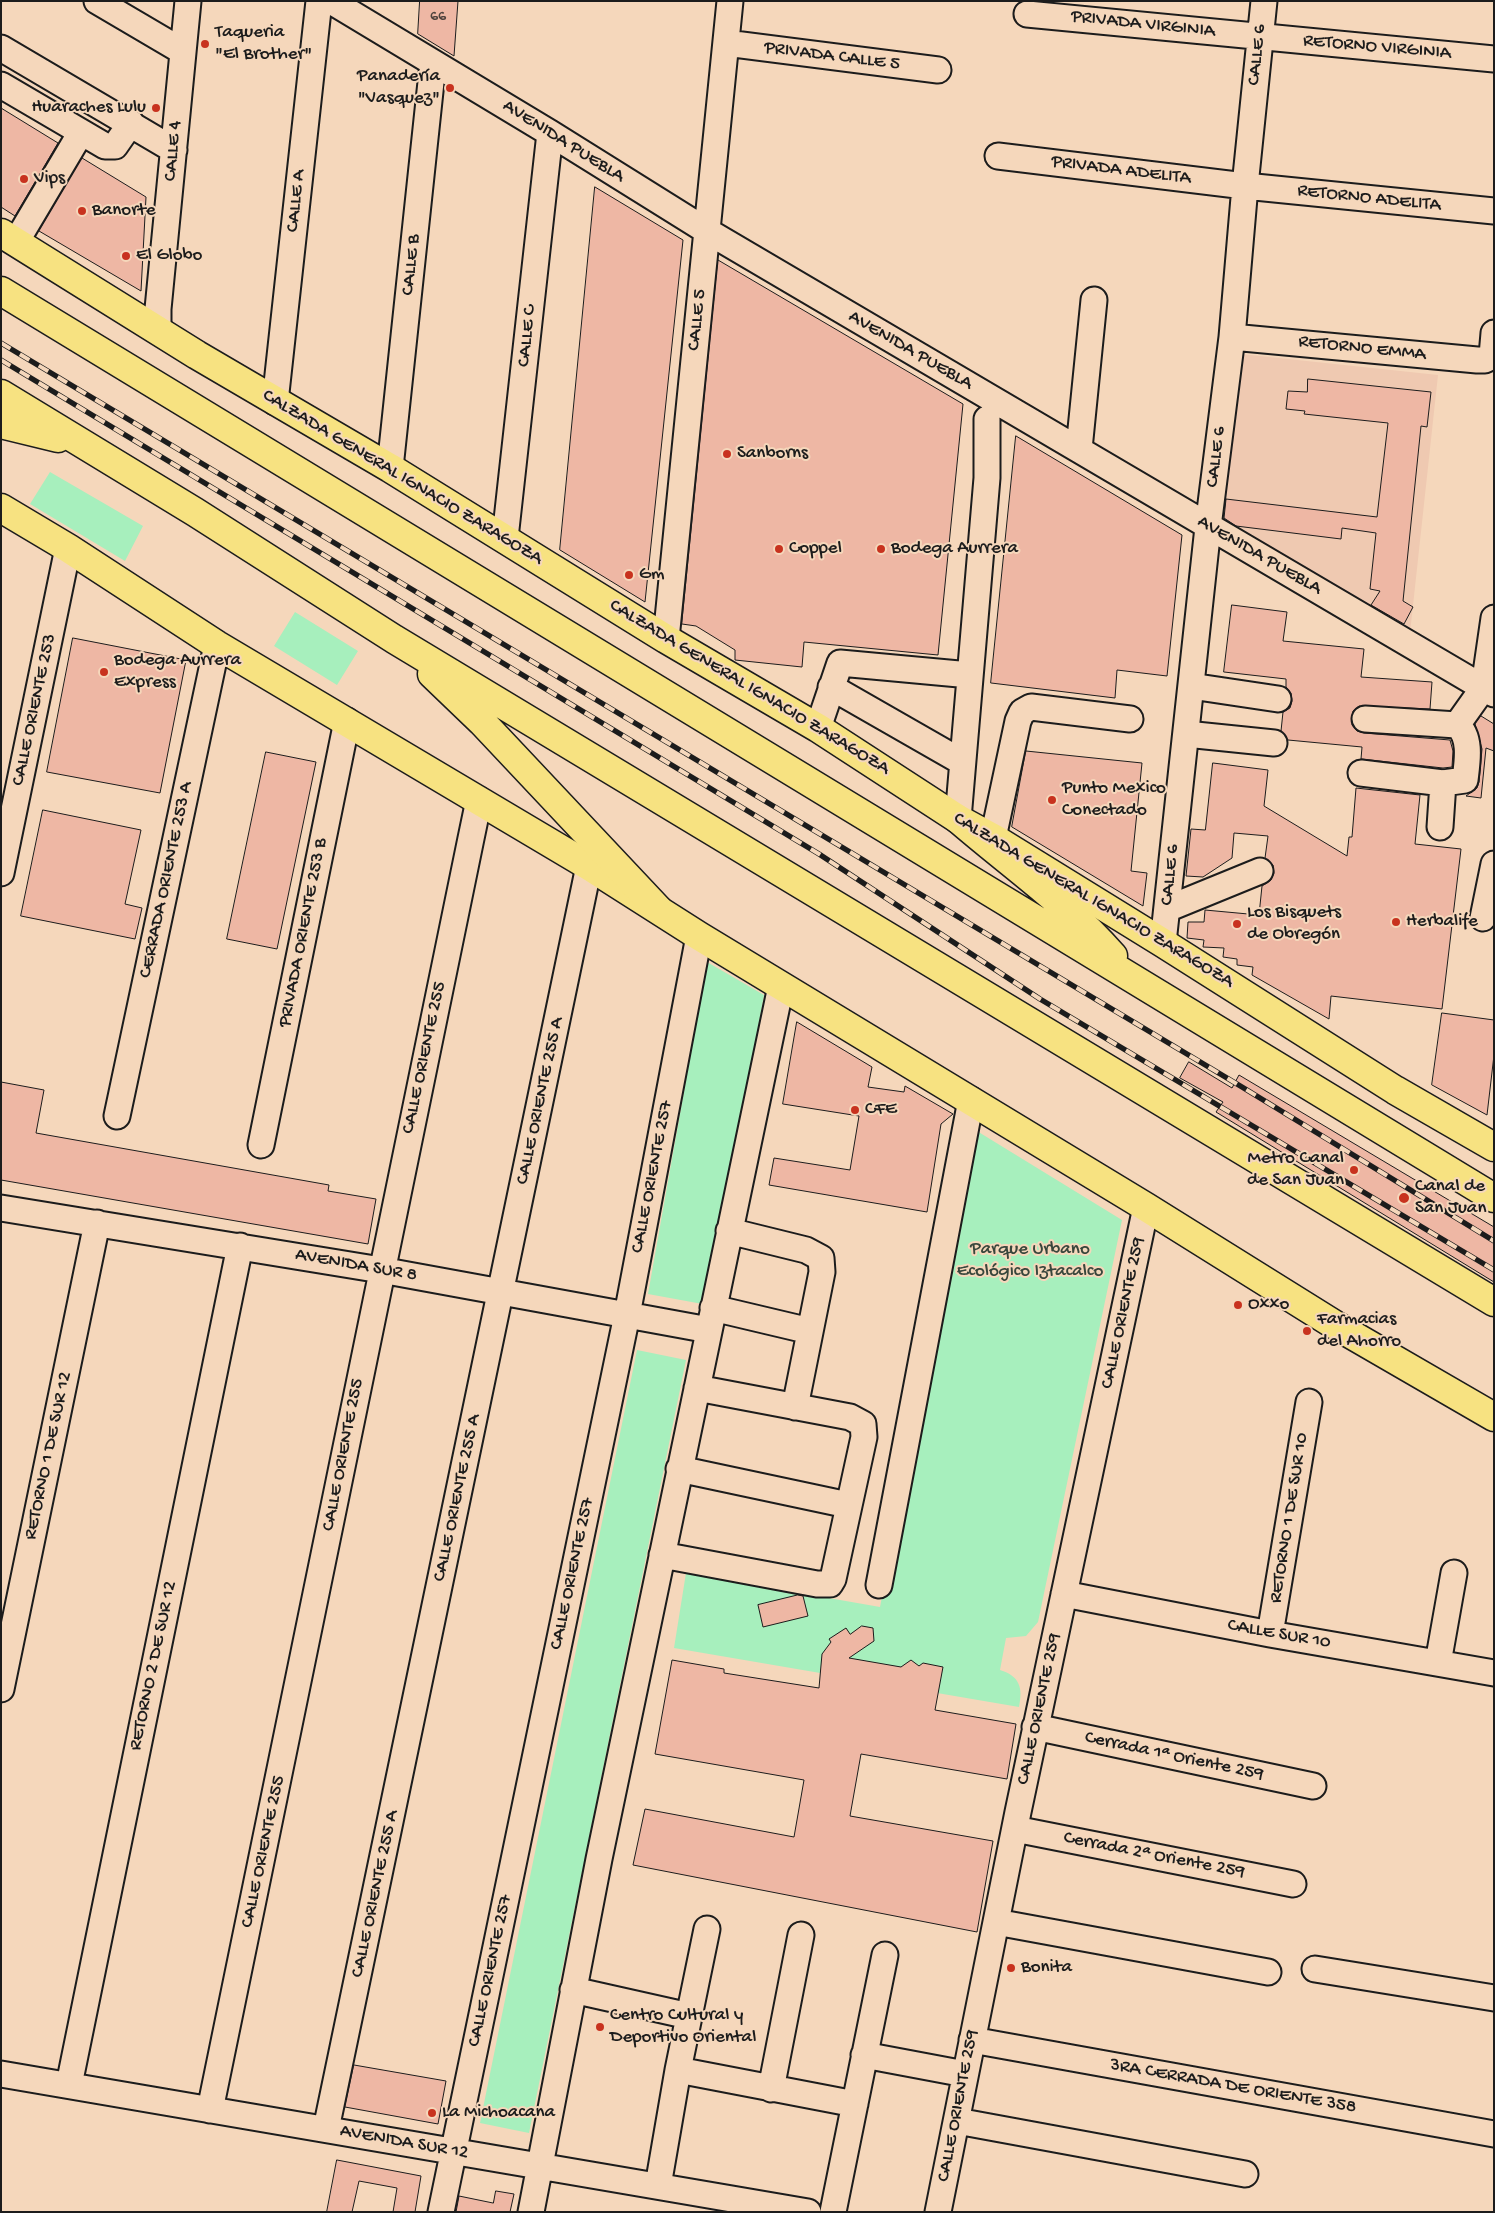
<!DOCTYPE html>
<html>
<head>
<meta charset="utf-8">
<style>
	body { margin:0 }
	#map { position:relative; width:1495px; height:2213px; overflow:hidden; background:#f5d7bb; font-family:"Gochi Hand",sans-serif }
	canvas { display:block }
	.frame { position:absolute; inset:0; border:2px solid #1c1c1c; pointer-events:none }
</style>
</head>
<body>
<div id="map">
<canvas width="1495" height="2213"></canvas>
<div class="frame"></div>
</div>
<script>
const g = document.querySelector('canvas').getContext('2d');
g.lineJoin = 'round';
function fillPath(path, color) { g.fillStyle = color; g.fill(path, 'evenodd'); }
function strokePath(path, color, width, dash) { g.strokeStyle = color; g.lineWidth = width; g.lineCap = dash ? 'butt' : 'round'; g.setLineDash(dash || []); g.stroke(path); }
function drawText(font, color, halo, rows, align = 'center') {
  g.font = font + ' "Gochi Hand",sans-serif'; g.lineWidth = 4; g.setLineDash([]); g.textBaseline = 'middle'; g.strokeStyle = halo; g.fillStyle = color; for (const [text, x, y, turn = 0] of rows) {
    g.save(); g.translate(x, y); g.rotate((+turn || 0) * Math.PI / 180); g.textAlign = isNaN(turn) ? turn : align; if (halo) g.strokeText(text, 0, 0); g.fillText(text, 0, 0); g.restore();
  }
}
const built = new Path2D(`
	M1241,354L1438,375L1410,633L1223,522Z`);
const green = new Path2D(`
	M50,472L143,526L125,561L30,504Z
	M295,612L358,651L337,685L274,646Z
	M707,962L764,995L708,1305L648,1294Z
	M972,1128L1122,1220L1038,1622L1026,1636L1006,1638L1000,1670C1020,1676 1023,1688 1019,1707L674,1648L686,1573L880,1607Z
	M637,1350L686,1360L529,2133L480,2123Z`);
const building = new Path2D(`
	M420,1H458L454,56L418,34Z
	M1,108L58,143L15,216L1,207Z
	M82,158L146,197L141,291L39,231Z
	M595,187L683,240L645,602L560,550Z
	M718,260L963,404L938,655L804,642L802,667L735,660V650L696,626L682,624Z
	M1308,379L1431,392L1427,427L1421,426L1403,601L1413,607L1404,624L1371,605L1380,591L1370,589L1376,533L1342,528L1341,539L1236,526L1224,518L1226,499L1377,517L1388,423L1304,414L1305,411L1286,409L1288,391L1307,392Z
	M1016,436L1182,535L1167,676L1117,670L1115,698L991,683Z
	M1232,605L1287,612L1283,641L1364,649L1361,677L1432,682L1430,709L1359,706L1353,711L1352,725L1357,731L1364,733L1450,740L1453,751L1452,767L1443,768L1361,759L1362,747L1288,740L1281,731L1283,712L1290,708L1292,701L1291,693L1286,687V679L1224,672Z
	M73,638L186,660L160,793L47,772Z
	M1481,716L1494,724V751L1486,748L1481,798L1466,796L1477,788L1479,782L1482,749L1475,724Z
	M1026,751L1142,763L1131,871L1147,873L1143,906L1012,827Z
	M266,752L316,762L277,949L227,939Z
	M1213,763L1268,770L1264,806L1347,856L1349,837H1352L1356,788L1420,795L1415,844L1461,849L1442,1009L1331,996L1329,1019L1252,975L1253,967L1237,965V959L1223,957L1224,948L1203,947L1204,940L1187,938L1188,922H1204L1205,910L1259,915L1262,886L1271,880L1274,873L1273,865L1265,858L1268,836L1234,833L1232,858L1203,877L1186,876L1191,829L1205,830Z
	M43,810L141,830L125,904L142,908L135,939L21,916Z
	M1442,1013L1494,1020V1055L1487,1115L1432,1085Z
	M797,1022L872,1067L868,1087L904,1092L905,1086L953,1114L941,1124L927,1212L769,1185L774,1158L850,1170L859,1116L783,1104Z
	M1189,1062L1232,1088L1239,1075L1494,1227V1282L1216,1112L1223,1102L1180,1078Z
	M1,1082L44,1090L36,1133L329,1185L328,1191L376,1199L368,1244L1,1180Z
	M798,1595L803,1596L808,1616L763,1627L758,1605Z
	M862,1626L873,1628L874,1641L849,1658L901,1667L911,1660L919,1666L923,1663L943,1667L935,1710L1016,1724L1007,1779L861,1754L850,1816L993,1841L977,1932L633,1865L645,1809L794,1837L804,1780L655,1754L672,1660L724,1669V1673L819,1688L822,1654L831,1642L829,1639L846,1628L850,1634Z
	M354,2065L446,2081L438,2124L345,2107Z
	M337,2160L421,2176L415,2212H393L397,2188L359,2181L352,2212H327Z
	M496,2191L514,2194L510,2212H456L459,2196L493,2203Z`);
const minor = new Path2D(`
	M97,1L182,51
	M331,1L550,133L707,231L1494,694
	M1027,14L1494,59
	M726,43L938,70
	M1,48L174,150
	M1,85L105,146H115L131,123
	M998,156L1245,186L1494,211
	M16,242L80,134
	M158,330V309L188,1
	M1232,337L1477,360H1485L1492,356L1494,333
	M275,402L319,1
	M1079,449L1094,300
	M390,468L433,63
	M505,538L550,133
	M666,639L730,1
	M1191,686L1278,699
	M831,687L962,762
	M1365,719L1457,725
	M818,728L840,663L970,675
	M1186,734L1274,743
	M1361,773L1443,783L1465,780C1467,763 1472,737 1457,725L1484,687L1494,618
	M958,819L987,478V419
	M1440,827L1443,783
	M993,838L1018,721L1022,712L1031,707L1130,719
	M1,873L68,548
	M1167,909L1260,871
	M1483,918L1494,864
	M1163,943L1208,527L1232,337L1245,186L1264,1
	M117,1116L217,645
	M261,1145L347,721
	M1,1208L381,1270L709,1330
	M729,1231L806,1250L821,1258L822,1272L795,1407
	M713,1308L810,1331
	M679,1469L848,1505
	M662,1555L817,1584H830L833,1579L864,1437L863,1424L850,1417L697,1388
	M879,1585L971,1100
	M1064,1594L1270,1634L1494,1673
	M1270,1634L1309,1402
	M1438,1663L1454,1573
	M1,1689L97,1223
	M1035,1727L1313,1786
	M1015,1829L1293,1884
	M996,1922L1268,1972
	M1315,1969L1494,1998
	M573,1990L689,2016
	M972,2040L1494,2134
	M864,2055L965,2074
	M678,2070L855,2104
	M1,2074L808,2212
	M69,2085L240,1246
	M771,2089L801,1935
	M210,2110C302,1673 388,1236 479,800
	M957,2121L1245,2174
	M326,2129L589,866
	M658,2186L678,2070L707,1929
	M441,2212L627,1315L699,936
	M531,2212L599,1859L781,986
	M833,2212L885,1955
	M938,2212L1018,1812L1146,1207`);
const major = new Path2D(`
	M1,233L197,355L390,468L666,639L818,728L958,819L993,838L1163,943L1395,1090L1494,1147
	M1,508L68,548L217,645L589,866L699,936L1146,1207L1335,1325L1494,1417`);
const highway = new Path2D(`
	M1,291L1494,1198
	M1,394L195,512L394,639L1494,1302
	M1,424L58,438
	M432,674L482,722L658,909
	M958,819C1010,864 1068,904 1113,956`);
const rail = new Path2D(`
	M1,343L1242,1087L1494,1241
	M1,360L819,854L1040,999L1494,1270`);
const markers = [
	[205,44,5,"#c8321e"],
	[450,88,5,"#c8321e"],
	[156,108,5,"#c8321e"],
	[24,179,5,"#c8321e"],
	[82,211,5,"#c8321e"],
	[126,256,5,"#c8321e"],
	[727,454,5,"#c8321e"],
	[779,549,5,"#c8321e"],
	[881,549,5,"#c8321e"],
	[629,575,5,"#c8321e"],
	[104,672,5,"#c8321e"],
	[1052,800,5,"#c8321e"],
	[1396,922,5,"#c8321e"],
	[1237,924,5,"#c8321e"],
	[855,1110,5,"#c8321e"],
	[1354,1170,5,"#c8321e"],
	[1404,1198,6,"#c8321e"],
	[1238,1305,5,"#c8321e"],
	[1307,1331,5,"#c8321e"],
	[1011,1968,5,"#c8321e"],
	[600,2027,5,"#c8321e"],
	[432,2113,5,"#c8321e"]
];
const numberNames = [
	["66",438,18]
];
const streetNames = [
	["PRIVADA VIRGINIA",1143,25,6],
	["RETORNO VIRGINIA",1377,48,5],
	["CALLE 6",1258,55,-84],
	["PRIVADA CALLE 5",832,57,7],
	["AVENIDA PUEBLA",563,142,32],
	["CALLE 4",174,151,-85],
	["PRIVADA ADELITA",1121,171,7],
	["RETORNO ADELITA",1369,199,6],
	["CALLE A",297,201,-84],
	["CALLE B",412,265,-84],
	["CALLE 5",698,320,-84],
	["CALLE C",528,336,-84],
	["RETORNO EMMA",1362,349,6],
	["AVENIDA PUEBLA",910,351,30],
	["CALLE 6",1217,457,-83],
	["CALZADA GENERAL IGNACIO ZARAGOZA",402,478,31],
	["AVENIDA PUEBLA",1259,556,30],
	["CALZADA GENERAL IGNACIO ZARAGOZA",749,688,31],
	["CALLE ORIENTE 253",35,710,-78],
	["CALLE 6",1171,875,-84],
	["CERRADA ORIENTE 253 A",167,880,-78],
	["CALZADA GENERAL IGNACIO ZARAGOZA",1093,901,31],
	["PRIVADA ORIENTE 253 B",304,933,-79],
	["CALLE ORIENTE 255",425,1058,-78],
	["CALLE ORIENTE 255 A",541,1101,-78],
	["CALLE ORIENTE 257",653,1177,-79],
	["AVENIDA SUR 8",356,1266,10],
	["CALLE ORIENTE 259",1124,1313,-78],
	["CALLE ORIENTE 255",344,1455,-79],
	["RETORNO 1 DE SUR 12",49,1456,-78],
	["CALLE ORIENTE 255 A",458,1498,-78],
	["RETORNO 1 DE SUR 10",1290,1518,-81],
	["CALLE ORIENTE 257",573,1574,-78],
	["CALLE SUR 10",1279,1635,10],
	["RETORNO 2 DE SUR 12",154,1666,-78],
	["CALLE ORIENTE 259",1040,1709,-78],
	["Cerrada 1ª Oriente 259",1174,1757,12],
	["CALLE ORIENTE 255",264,1852,-78],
	["Cerrada 2ª Oriente 259",1154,1856,11],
	["CALLE ORIENTE 255 A",376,1894,-78],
	["CALLE ORIENTE 257",491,1971,-78],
	["3RA CERRADA DE ORIENTE 358",1233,2087,10],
	["CALLE ORIENTE 259",959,2106,-79],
	["AVENIDA SUR 12",404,2143,10]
];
const poiNames = [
	["Taqueria",215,33],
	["\"El Brother\"",215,55],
	["Panadería",440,77,"right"],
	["\"Vasquez\"",440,99,"right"],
	["Huaraches Lulu",146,108,"right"],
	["Vips",34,179],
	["Banorte",92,211],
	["El Globo",136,256],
	["Sanborns",737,454],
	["Coppel",789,549],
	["Bodega Aurrera",891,549],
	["Gm",639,575],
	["Bodega Aurrera",114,661],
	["Express",114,683],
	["Punto Mexico",1062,789],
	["Conectado",1062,811],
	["Los Bisquets",1247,913],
	["de Obregón",1247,935],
	["Herbalife",1406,922],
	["CFE",865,1110],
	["Metro Canal",1344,1159,"right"],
	["de San Juan",1344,1181,"right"],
	["Canal de",1415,1187],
	["San Juan",1415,1209],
	["Oxxo",1248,1305],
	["Farmacias",1317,1320],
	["del Ahorro",1317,1342],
	["Bonita",1021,1968],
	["Centro Cultural y",610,2016],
	["Deportivo Oriental",610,2038],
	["La Michoacana",442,2113]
];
const parkNames = [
	["Parque Urbano",1030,1250],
	["Ecológico Iztacalco",1030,1272]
];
fillPath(built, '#efc9b1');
fillPath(green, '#a7efbd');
fillPath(building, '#eeb7a4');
strokePath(building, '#1c1c1c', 1);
strokePath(minor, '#1c1c1c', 29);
strokePath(major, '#1c1c1c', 31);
strokePath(highway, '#1c1c1c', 31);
strokePath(minor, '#f5d7bb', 25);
strokePath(major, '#f7e281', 28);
strokePath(highway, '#f7e281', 28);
strokePath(rail, '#1c1c1c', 5.5);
strokePath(rail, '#f5d7bb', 4, [11]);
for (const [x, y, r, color] of markers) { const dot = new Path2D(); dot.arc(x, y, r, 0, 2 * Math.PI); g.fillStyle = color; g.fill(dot); strokePath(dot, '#f5d7bb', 2); }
drawText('16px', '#50433e', null, numberNames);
drawText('19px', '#1c1c1c', '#f5d7bb', streetNames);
drawText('19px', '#1c1c1c', '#f5d7bb', poiNames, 'left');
drawText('19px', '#38463c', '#f5d7bb', parkNames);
</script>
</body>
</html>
